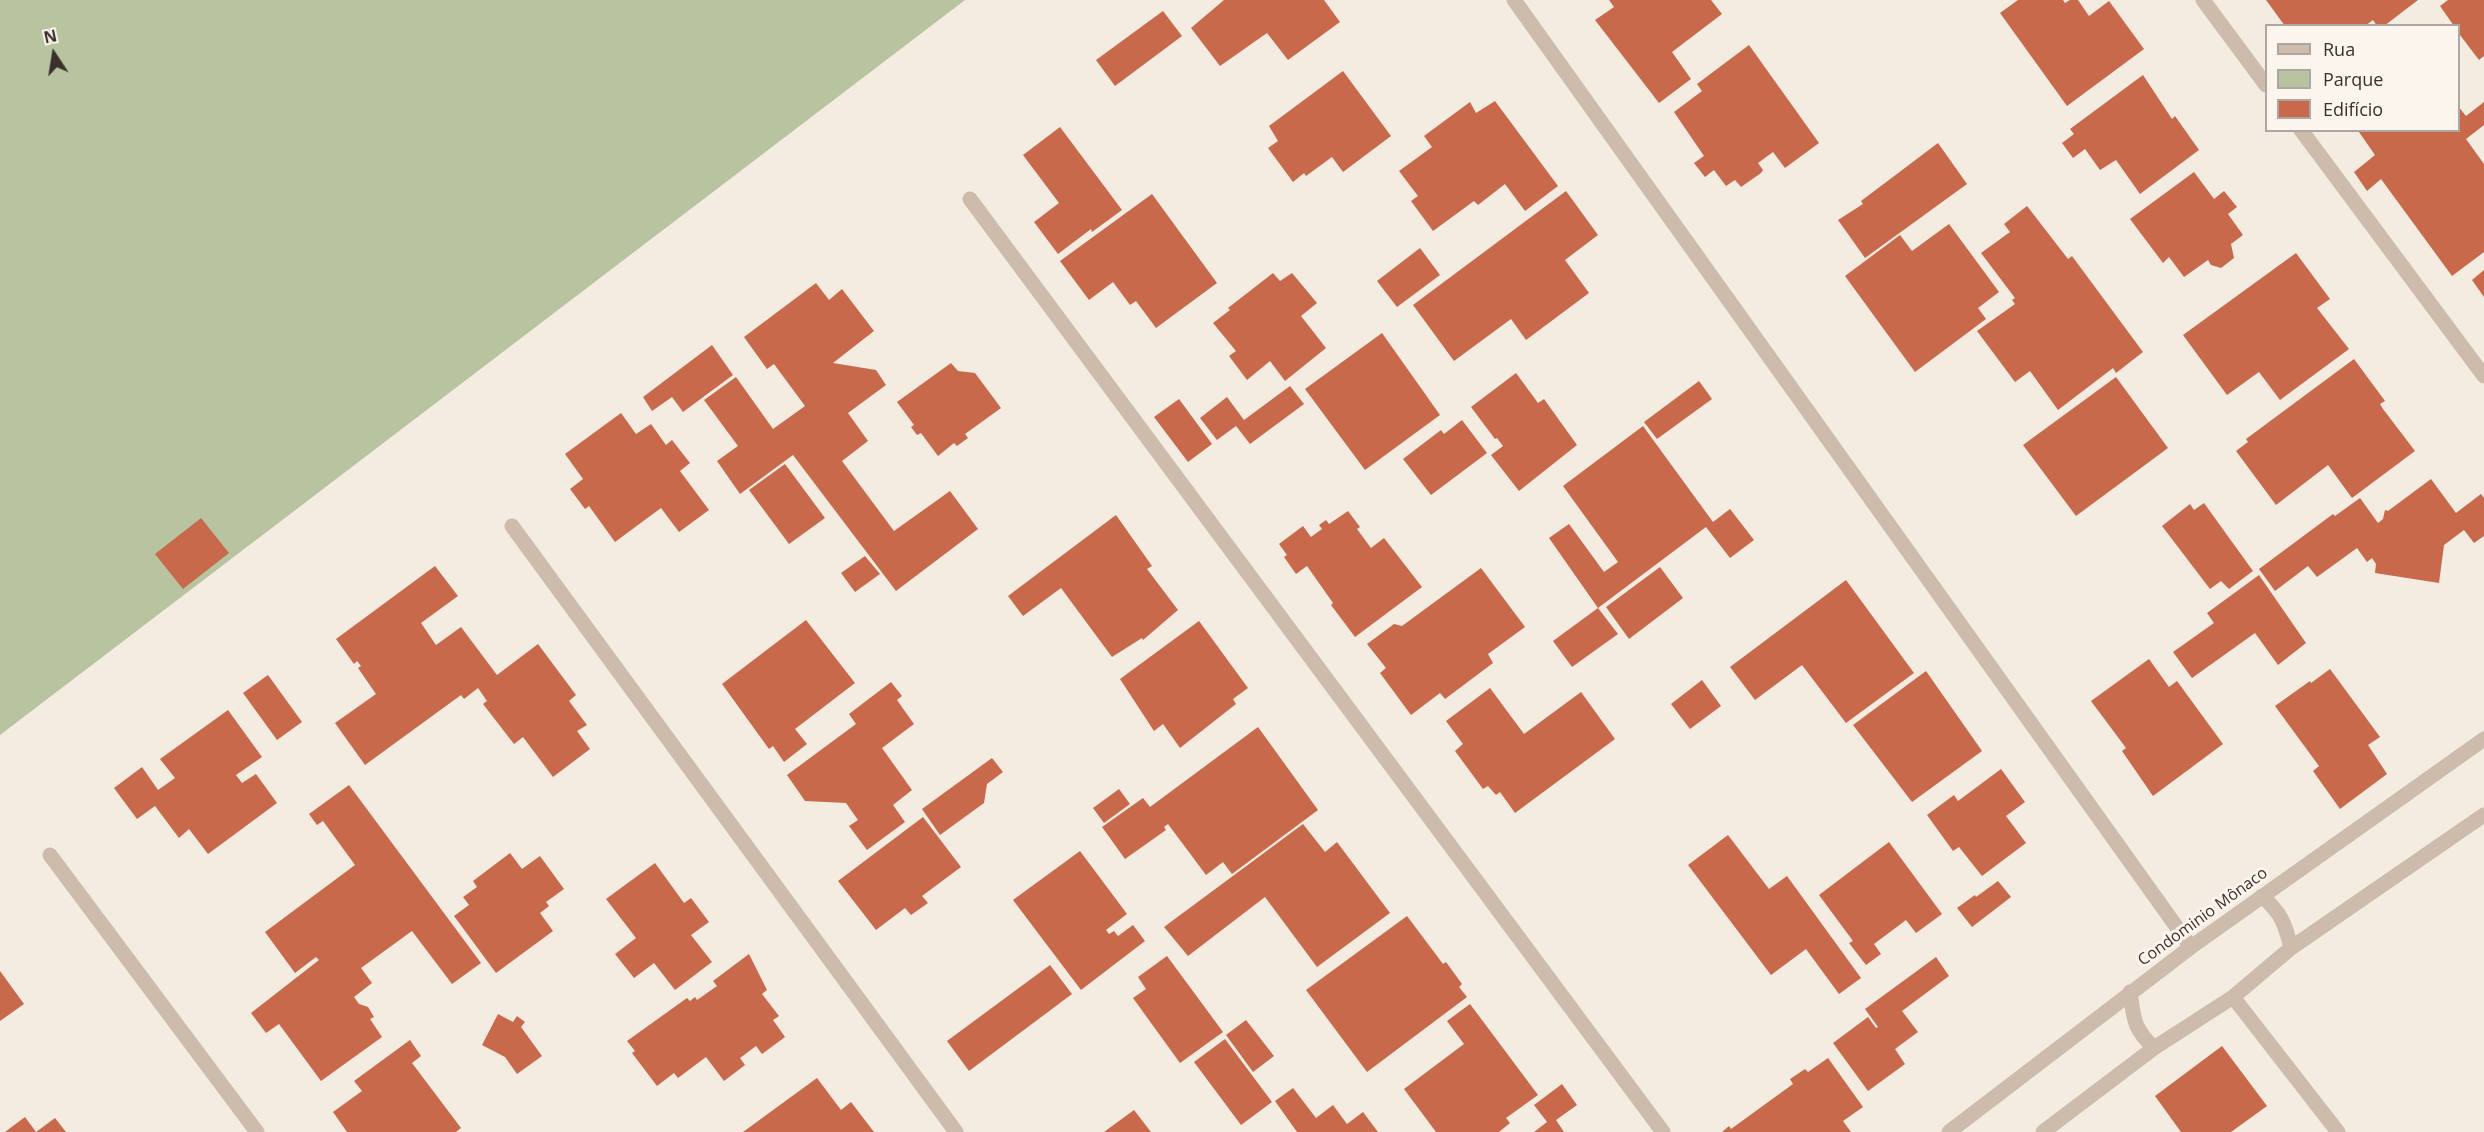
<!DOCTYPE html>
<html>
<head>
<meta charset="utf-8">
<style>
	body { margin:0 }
	#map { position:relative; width:2484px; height:1132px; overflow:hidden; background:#f4ebe1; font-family:"Open Sans",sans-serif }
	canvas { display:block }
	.legend { position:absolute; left:2265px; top:24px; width:195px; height:108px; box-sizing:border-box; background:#fbf5ee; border:2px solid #aea6a0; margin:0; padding:8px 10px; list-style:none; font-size:18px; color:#3b302b }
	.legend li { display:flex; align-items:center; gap:12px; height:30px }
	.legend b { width:30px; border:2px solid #aea6a0 }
	.north { position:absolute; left:24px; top:24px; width:60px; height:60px; -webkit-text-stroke:4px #fbf5ee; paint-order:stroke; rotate:348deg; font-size:16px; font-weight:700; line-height:24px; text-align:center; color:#3b302b }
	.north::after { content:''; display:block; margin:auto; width:21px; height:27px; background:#3b302b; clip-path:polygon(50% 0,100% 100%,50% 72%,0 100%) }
</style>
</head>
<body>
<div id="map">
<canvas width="2484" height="1132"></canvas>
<ul class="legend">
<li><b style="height:8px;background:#cdbbac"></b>Rua</li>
<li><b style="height:16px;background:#b8c4a0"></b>Parque</li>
<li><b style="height:16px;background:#c8694b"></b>Edifício</li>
</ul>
<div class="north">N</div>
</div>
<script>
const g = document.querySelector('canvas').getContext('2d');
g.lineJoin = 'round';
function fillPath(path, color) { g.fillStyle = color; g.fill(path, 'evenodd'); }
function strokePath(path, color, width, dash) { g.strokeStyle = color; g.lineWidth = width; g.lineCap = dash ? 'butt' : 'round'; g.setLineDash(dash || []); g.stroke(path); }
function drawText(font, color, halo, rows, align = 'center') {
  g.font = font + ' "Open Sans",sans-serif'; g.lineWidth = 6; g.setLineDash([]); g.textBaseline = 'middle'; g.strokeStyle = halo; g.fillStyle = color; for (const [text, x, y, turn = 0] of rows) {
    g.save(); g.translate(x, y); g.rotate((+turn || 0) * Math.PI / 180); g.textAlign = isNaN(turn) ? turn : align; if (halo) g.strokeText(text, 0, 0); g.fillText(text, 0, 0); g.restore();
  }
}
const green = new Path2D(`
	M0,0H965L0,735Z`);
const building = new Path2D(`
	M1224,0H1324L1340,22L1288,60L1267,33L1220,66L1191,28Z
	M1609,0H1711L1722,14L1672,52L1691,79L1659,103L1595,20L1614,7Z
	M2018,0H2063L2065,3L2070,0H2078L2089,16L2109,1L2144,49L2067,106L2000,13Z
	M2266,0H2418L2384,26H2377L2373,20L2365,26H2285Z
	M2448,0H2484V56L2479,60L2460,35L2458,26H2454L2440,6Z
	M1163,11L1182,36L1115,86L1096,60Z
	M1749,45L1819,143L1785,168L1773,152L1758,163L1763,170L1761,173L1741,187L1735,180L1726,186L1714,170L1705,177L1694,163L1704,156L1674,112L1702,91L1697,84Z
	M1343,71L1391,136L1343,172L1332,157L1306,176L1304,173L1293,182L1268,148L1278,141L1269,126Z
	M2143,75L2172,119L2175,116L2199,150L2140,194L2116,160L2100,170L2085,149L2073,158L2062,143L2074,134L2070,129Z
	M1495,101L1558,186L1525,211L1505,184L1478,205L1474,201L1433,231L1411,201L1418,196L1399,171L1432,147L1424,136L1470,102L1476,113Z
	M2484,102V125L2466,139L2484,164V252L2452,276L2381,179L2367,191L2354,172L2375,155L2359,132L2361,130H2458V106L2466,116Z
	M1060,127L1122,210L1092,232L1091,229L1058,254L1034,222L1059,203L1023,155Z
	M1938,143L1967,184L1865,258L1838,220L1863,204L1861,201Z
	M2194,172L2214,199L2224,191L2237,207L2228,214L2243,235L2231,244L2234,258L2221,268L2211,265L2208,260L2184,277L2169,257L2163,263L2130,219Z
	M1566,191L1598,235L1565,260L1589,293L1526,340L1511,319L1454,361L1413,305Z
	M1152,194L1217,283L1156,328L1136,301L1130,305L1113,282L1089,300L1060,261Z
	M2027,206L2068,259L2072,256L2143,352L2116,373L2113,368L2058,410L2030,371L2015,382L1977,331L2015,304L2012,300L2015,298L1981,253L2010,232L2004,224Z
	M1949,224L1999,292L1978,308L1986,319L1915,372L1845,276L1900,235L1912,251Z
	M1420,248L1440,275L1397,307L1377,281Z
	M2296,253L2330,299L2317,308L2349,349L2280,400L2259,372L2227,395L2183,335Z
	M2484,270V297L2472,280Z
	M1273,273L1280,281L1292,273L1317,303L1301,316L1326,348L1285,381L1270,361L1247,380L1229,356L1236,351L1213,323L1230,310L1228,308Z
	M816,283L829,300L842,289L874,331L833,363L876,370L886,385L848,413L868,441L842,461L894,531L950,491L978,529L896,591L793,455L740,494L717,461L738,446L704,400L736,377L773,429L805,406L774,364L767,369L744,337Z
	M1382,333L1440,415L1365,470L1305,389Z
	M712,345L733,375L683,412L672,397L652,411L643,397Z
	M2354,359L2385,401L2380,404L2383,409L2415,451L2352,498L2328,465L2276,505L2236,451L2248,442L2246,439Z
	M951,363L958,371L975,373L1001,408L965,434L968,438L957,446L954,443L938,456L921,433L917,435L911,427L914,425L897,402Z
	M1516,373L1538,403L1544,399L1577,445L1519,491L1491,455L1503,446L1497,438L1495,439L1471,407Z
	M2116,377L2168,448L2076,516L2023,445Z
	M1699,381L1712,399L1657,439L1644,422Z
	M1290,386L1304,404L1250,444L1236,426L1217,440L1200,418L1227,397L1244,420Z
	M1179,399L1212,444L1188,462L1154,417Z
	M621,413L636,434L651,424L666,445L672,440L690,463L680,471L709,510L679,532L661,508L615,542L589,506L585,509L570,489L583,479L565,454Z
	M1462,420L1487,453L1431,495L1403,459L1441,430L1444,434Z
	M1643,426L1713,522L1730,509L1754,540L1730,558L1706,527L1598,608L1618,634L1572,667L1553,641L1598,608L1549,538L1569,524L1604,572L1618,562L1563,486Z
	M785,464L825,518L789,544L749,490Z
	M2431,479L2456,513L2481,494L2484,498V536L2474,543L2464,530L2444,545L2439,583L2375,573L2376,564L2372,558L2367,562L2357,548L2317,577L2308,566L2275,591L2259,569L2333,514L2335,516L2360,498L2378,523L2383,519L2385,510L2388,511Z
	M2204,503L2253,571L2229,589L2221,581L2210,589L2162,526L2190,504L2194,510Z
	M1348,511L1360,527L1357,529L1371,548L1384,538L1422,587L1355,637L1331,605L1333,603L1307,566L1296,574L1284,557L1287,555L1279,544L1303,526L1311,537L1322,529L1319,525L1326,520L1329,524Z
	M1116,515L1152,566L1147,569L1178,610L1143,640L1142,638L1112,657L1061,588L1023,616L1008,596Z
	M201,518L229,553L183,589L155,554Z
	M865,556L880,574L855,592L841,573Z
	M435,566L458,596L421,623L436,645L461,627L497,675L538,644L576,695L569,701L587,725L577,731L590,749L553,777L523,737L514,744L483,704L487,701L478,688L464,699L461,695L365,765L335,723L376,694L358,668L361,666L357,661L354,664L336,639Z
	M1660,567L1683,598L1629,639L1606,607Z
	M1481,568L1525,627L1488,654L1493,663L1445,699L1440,693L1411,715L1380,673L1386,668L1367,644L1394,624L1402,626Z
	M2259,575L2306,643L2278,665L2255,633L2192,678L2173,652L2214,623L2207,613Z
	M1846,580L1914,673L1846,723L1802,665L1755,700L1730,667Z
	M806,620L855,683L795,729L807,744L784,762L773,746L769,749L722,684Z
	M1199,621L1248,688L1233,699L1236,704L1180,748L1163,724L1154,731L1120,679Z
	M2149,659L2169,687L2177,681L2223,744L2153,796L2122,751L2126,748L2091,701Z
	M2330,669L2380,737L2368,745L2387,774L2340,809L2313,771L2319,766L2275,706L2310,681L2311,683Z
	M1926,671L1982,751L1912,802L1853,725Z
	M268,675L302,722L277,740L243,693Z
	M1702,680L1721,706L1690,729L1671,704Z
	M891,682L902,696L897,700L914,724L882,748L912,790L893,805L905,822L867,850L849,826L858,820L846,803L805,801L787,775L856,724L849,714Z
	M1490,688L1524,734L1581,692L1615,739L1515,813L1500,792L1496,795L1488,786L1483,789L1455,751L1463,744L1446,721Z
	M228,710L262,757L236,775L242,783L256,774L277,803L208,854L189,829L179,838L155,806L137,819L114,788L142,767L158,790L175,778L160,759Z
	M1258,727L1318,810L1232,874L1223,862L1206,875L1168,824L1164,827L1166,830L1125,859L1102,827L1143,798L1150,807Z
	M992,758L1003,772L987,784L984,803L940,835L922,809Z
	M2001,769L2025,802L2006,816L2026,843L1982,876L1959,847L1953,851L1927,815L1954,795L1958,801Z
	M349,785L481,963L452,984L412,931L361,968L372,983L354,997L359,1004L368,1007L374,1017L370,1019L382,1037L321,1081L279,1024L266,1033L251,1013L319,960L316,957L295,973L265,932L355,865L323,821L317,825L309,814Z
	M1119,789L1130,804L1104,823L1093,808Z
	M923,817L961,867L922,896L928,903L911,915L905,908L876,930L838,881Z
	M1303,824L1325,852L1337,842L1390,913L1317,967L1265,897L1188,956L1164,927Z
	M1728,835L1769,889L1787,876L1861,978L1839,994L1806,949L1771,975L1688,865Z
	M1889,842L1942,914L1916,933L1906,920L1874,944L1881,954L1866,965L1849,943L1853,941L1819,895Z
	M1080,851L1127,914L1106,930L1109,934L1114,931L1118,936L1133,925L1145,941L1081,990L1013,900Z
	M510,853L522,869L540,856L564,889L546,902L549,906L540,913L553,931L496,973L454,916L469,905L463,897L477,887L473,881Z
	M655,863L684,903L691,898L709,922L691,935L712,962L675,990L654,963L634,978L615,954L636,938L606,899Z
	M1998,881L2011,897L1972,927L1957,908L1975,895L1976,897Z
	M1407,916L1443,964L1446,962L1462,984L1459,987L1467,997L1367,1072L1306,990Z
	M749,954L767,990L762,994L779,1016L773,1020L785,1037L762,1054L756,1046L740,1058L745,1065L724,1081L706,1057L678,1078L674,1073L657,1086L632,1053L635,1051L627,1041L687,998L690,1001L695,997L697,1000L717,986L713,981Z
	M1167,956L1223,1032L1180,1063L1133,998L1146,989L1138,977Z
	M1936,957L1949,976L1902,1011L1918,1032L1895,1049L1905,1064L1868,1091L1833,1043L1868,1017L1876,1028L1878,1027L1865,1009Z
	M1050,965L1072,994L969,1071L947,1041Z
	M0,971L24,1004L0,1021Z
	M1470,1004L1538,1095L1506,1118L1510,1123L1499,1132H1436L1404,1089L1464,1044L1447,1021Z
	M498,1014L513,1022L517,1016L525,1022L521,1027L542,1056L517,1074L505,1057L482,1045Z
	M1246,1020L1274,1056L1253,1072L1226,1035Z
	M1225,1039L1272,1102L1241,1125L1194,1062Z
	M410,1040L421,1056L412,1063L461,1128L456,1132H347L333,1112L362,1091L354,1081Z
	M2222,1046L2267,1106L2231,1132H2181L2155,1096Z
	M1828,1058L1863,1107L1843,1121L1851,1132H1722L1729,1126L1731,1129L1793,1084L1790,1079L1805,1069L1808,1072Z
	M817,1078L841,1110L851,1102L874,1132H743Z
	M1562,1084L1577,1105L1556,1120L1564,1132H1534L1547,1122L1534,1105Z
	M1293,1088L1316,1118L1333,1105L1347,1124L1363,1112L1378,1132H1297L1275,1101Z
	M1134,1110L1151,1132H1104Z
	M25,1117L36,1132L55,1118L66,1132H5Z`);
const minor = new Path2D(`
	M1514,0L2191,947
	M2203,0L2266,85
	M2301,130L2484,376
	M970,199L1663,1132
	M512,526L956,1132
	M50,855L257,1132
	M2262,896C2281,913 2285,923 2291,948
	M2130,992C2134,1019 2133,1028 2154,1048
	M2233,997L2338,1132
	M1949,1132L2191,947L2484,739
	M2043,1132L2154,1048L2233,997L2291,948L2484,815`);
const streetNames = [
	["Condominio Mônaco",2203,917,-36]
];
fillPath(green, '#b8c4a0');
fillPath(building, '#c8694b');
strokePath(minor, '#cdbbac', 15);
drawText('16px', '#3b302b', '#fbf5ee', streetNames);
</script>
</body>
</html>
